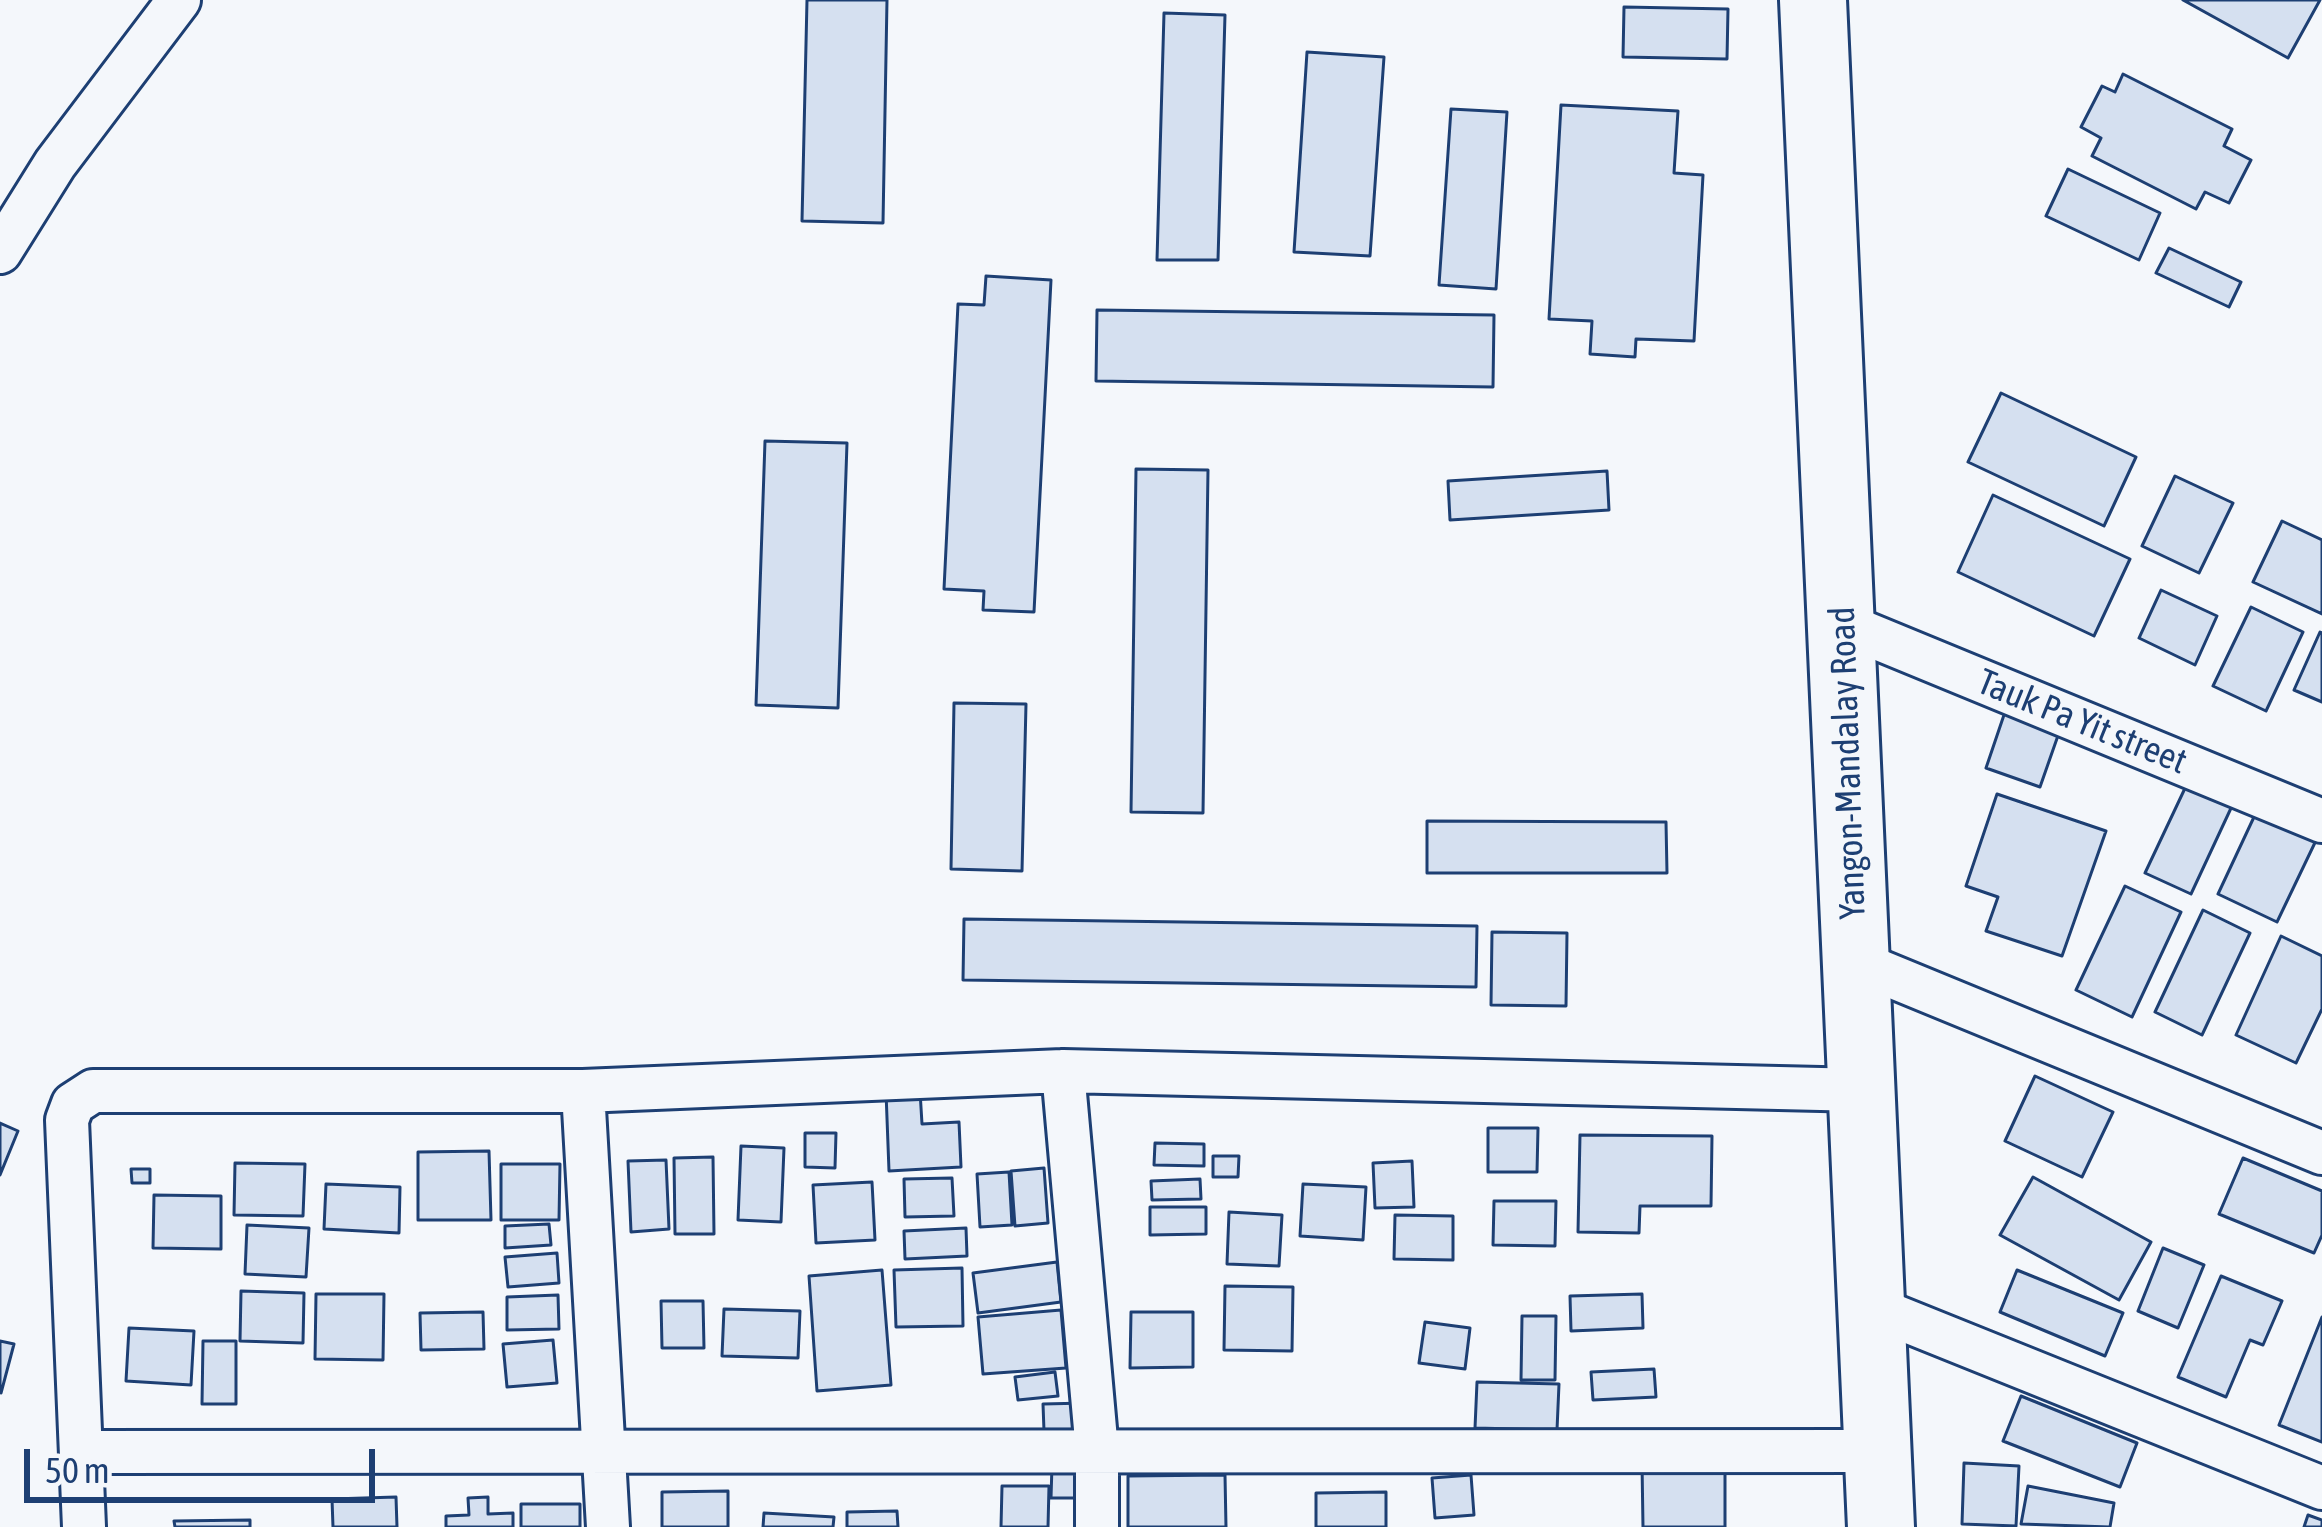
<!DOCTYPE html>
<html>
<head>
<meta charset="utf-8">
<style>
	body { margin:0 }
	#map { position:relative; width:2322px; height:1527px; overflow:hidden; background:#f4f7fb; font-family:"Asap Condensed",sans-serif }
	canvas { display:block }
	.scale { position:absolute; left:24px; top:1449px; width:351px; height:54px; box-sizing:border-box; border:6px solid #1d3f73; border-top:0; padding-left:15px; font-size:36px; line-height:42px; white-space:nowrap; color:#1d3f73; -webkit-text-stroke:9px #f4f7fb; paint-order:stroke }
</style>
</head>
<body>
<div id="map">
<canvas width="2322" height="1527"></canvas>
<div class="scale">50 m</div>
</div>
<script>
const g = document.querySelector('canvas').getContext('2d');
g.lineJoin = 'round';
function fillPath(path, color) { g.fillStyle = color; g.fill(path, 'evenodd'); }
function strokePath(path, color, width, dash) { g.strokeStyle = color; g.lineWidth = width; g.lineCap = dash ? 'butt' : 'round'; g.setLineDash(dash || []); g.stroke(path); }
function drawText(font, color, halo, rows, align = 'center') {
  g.font = font + ' "Asap Condensed",sans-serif'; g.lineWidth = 9; g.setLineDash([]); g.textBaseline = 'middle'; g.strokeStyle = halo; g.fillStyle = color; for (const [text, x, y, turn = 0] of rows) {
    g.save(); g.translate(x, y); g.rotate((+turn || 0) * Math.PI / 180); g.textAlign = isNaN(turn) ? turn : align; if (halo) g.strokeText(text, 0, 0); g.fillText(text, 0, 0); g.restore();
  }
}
const building = new Path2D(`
	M807,0H887L883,223L802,221Z
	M2183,0H2320L2288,58Z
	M1624,7L1728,9L1727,59L1623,57Z
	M1164,13L1225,15L1218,260H1157Z
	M1307,52L1384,57L1370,256L1294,252Z
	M2123,74L2232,129L2224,146L2251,160L2229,203L2205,192L2196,209L2092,156L2101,138L2081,127L2102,86L2115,92Z
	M1561,105L1678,111L1674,173L1703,175L1694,341L1636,339L1635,357L1590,354L1592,321L1549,319Z
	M1451,109L1507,112L1496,289L1439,285Z
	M2068,169L2160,213L2139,260L2046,216Z
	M2169,248L2241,282L2229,307L2156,273Z
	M986,276L1051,280L1034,612L983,610L984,591L944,589L958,304L984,305Z
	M1097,310L1494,315L1493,387L1096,381Z
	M2001,393L2136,457L2104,526L1968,462Z
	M765,441L847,443L838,708L756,705Z
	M1136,469L1208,470L1203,813L1131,812Z
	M1607,471L1609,510L1450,520L1448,481Z
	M2175,476L2233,503L2199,573L2142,546Z
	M1993,495L2130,559L2094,636L1958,572Z
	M2282,521L2322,540V614L2253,582Z
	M2161,590L2217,616L2195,665L2139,638Z
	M2251,607L2303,632L2266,711L2213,686Z
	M2320,632L2322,633V702L2294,690Z
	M954,703L1026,704L1022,871L951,869Z
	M2006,709L2061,727L2040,787L1986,768Z
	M2187,784L2232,806L2191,894L2145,873Z
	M1997,794L2106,831L2062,956L1986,931L1998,897L1966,886Z
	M2261,802L2321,830L2277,922L2218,894Z
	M1427,821L1666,822L1667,873H1427Z
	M2125,886L2181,912L2132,1017L2076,990Z
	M2203,910L2250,933L2202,1035L2155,1012Z
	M964,919L1477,926L1476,987L963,980Z
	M1492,932L1567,933L1566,1006L1491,1005Z
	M2281,936L2322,956V1009L2296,1063L2236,1035Z
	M2035,1076L2113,1112L2082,1177L2005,1141Z
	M920,1091L922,1124L959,1122L961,1167L889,1171L886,1092Z
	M0,1123L18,1131L0,1175Z
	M1488,1128H1538L1537,1172H1488Z
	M805,1133H836L835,1168L805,1167Z
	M1580,1135L1712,1136L1711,1206H1640L1639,1233L1578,1232Z
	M1155,1143L1204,1144V1166L1154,1165Z
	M741,1146L784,1148L781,1222L738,1220Z
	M489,1151L491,1220H418V1152Z
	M1213,1156H1239L1238,1177H1213Z
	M713,1157L714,1234H675L674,1158Z
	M2243,1158L2322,1191V1235L2314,1253L2219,1214Z
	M666,1160L669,1229L631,1232L628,1161Z
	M1412,1161L1414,1207L1375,1208L1373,1163Z
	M235,1163L305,1164L303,1216L234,1215Z
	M501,1164H560L559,1220H501Z
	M1044,1168L1048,1223L1015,1226L1011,1171Z
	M131,1169H150V1183H132Z
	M1009,1172L1012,1225L980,1227L977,1174Z
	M2033,1177L2151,1242L2119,1300L2000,1235Z
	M952,1178L954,1216L905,1217L904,1179Z
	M1200,1179L1201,1199L1152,1200L1151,1181Z
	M872,1182L875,1240L816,1243L813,1185Z
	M326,1184L400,1187L399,1233L324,1229Z
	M1303,1184L1366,1187L1363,1240L1300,1236Z
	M154,1195L221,1196V1249L153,1248Z
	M1494,1201H1556L1555,1246L1493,1245Z
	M1150,1207H1206V1234L1150,1235Z
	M1229,1212L1282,1215L1279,1266L1227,1264Z
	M1395,1215L1453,1216V1260L1394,1259Z
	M549,1224L551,1245L505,1248V1226Z
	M247,1225L309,1228L306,1277L245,1274Z
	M966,1228L967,1256L905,1259L904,1231Z
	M2163,1248L2204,1265L2178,1328L2138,1311Z
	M557,1253L559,1283L508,1287L505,1257Z
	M1057,1262L1061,1302L978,1313L973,1273Z
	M962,1268L963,1326L896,1327L894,1270Z
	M882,1270L891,1385L817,1391L809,1276Z
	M2017,1270L2123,1313L2105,1356L2000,1312Z
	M2221,1276L2282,1301L2263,1345L2250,1340L2226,1397L2178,1377Z
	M1225,1286L1293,1287L1292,1351L1224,1350Z
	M241,1291L304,1293L303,1343L240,1341Z
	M316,1294H384L383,1360L315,1359Z
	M1642,1294L1643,1328L1571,1331L1570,1296Z
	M558,1295L559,1329L507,1330V1297Z
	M661,1301H703L704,1348H662Z
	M724,1309L800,1311L798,1358L722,1356Z
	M1061,1310L1066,1368L983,1374L978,1317Z
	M483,1312L484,1349L421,1350L420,1313Z
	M1131,1312H1193V1367L1130,1368Z
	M1522,1316H1556L1555,1380H1521Z
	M2322,1317V1442L2279,1425Z
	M1425,1322L1470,1328L1465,1369L1419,1363Z
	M129,1328L194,1331L191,1385L126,1381Z
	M553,1340L557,1383L507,1387L503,1344Z
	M0,1341L14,1344L1,1393L0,1392Z
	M203,1341H236V1404H202Z
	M1654,1369L1656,1397L1593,1400L1591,1372Z
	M1055,1372L1058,1396L1018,1400L1015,1377Z
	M1477,1382L1559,1384L1557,1430L1475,1428Z
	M2021,1396L2137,1443L2120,1487L2003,1441Z
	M1086,1403L1087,1429L1044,1431L1043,1404Z
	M1642,1463H1725V1527H1643Z
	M1964,1463L2019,1466L2016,1526L1962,1524Z
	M1052,1465L1081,1466V1498H1051Z
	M1225,1475L1226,1527H1128V1476Z
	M1471,1475L1474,1515L1435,1518L1432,1478Z
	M1002,1486H1049L1048,1527H1001Z
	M2028,1486L2114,1503L2110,1527L2021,1524Z
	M728,1491V1527H662V1492Z
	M1386,1492V1527H1316V1493Z
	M396,1497L397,1527H333L332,1499Z
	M488,1497V1514L513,1513V1527H446V1516L469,1515L468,1498Z
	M521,1504H580V1527H521Z
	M897,1511L898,1527H847V1512Z
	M764,1513L834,1517L833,1527H763Z
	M2308,1515L2322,1520V1527H2304Z
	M250,1520V1527H175L174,1521Z`);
const street = new Path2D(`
	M0,252L55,164L179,0
	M1843,624L2322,821
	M1857,962L2322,1153
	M1063,1071L1097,1451V1527
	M583,1091L608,1527
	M1872,1307L2322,1488
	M82,1452L1878,1451
	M84,1527L67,1120L73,1104L93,1091H583L1063,1071L1863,1090`);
const highway = new Path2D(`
	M1813,0L1881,1527`);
const streetNames = [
	["Tauk Pa Yit street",2082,722,22],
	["Yangon-Mandalay Road",1848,763,-92]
];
fillPath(building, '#d5e0f0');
strokePath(building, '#1d3f73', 3);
strokePath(street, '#1d3f73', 48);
strokePath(highway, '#1d3f73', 72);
strokePath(street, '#f4f7fb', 42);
strokePath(highway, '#f4f7fb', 66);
drawText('36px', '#1d3f73', '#f4f7fb', streetNames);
</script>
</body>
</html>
